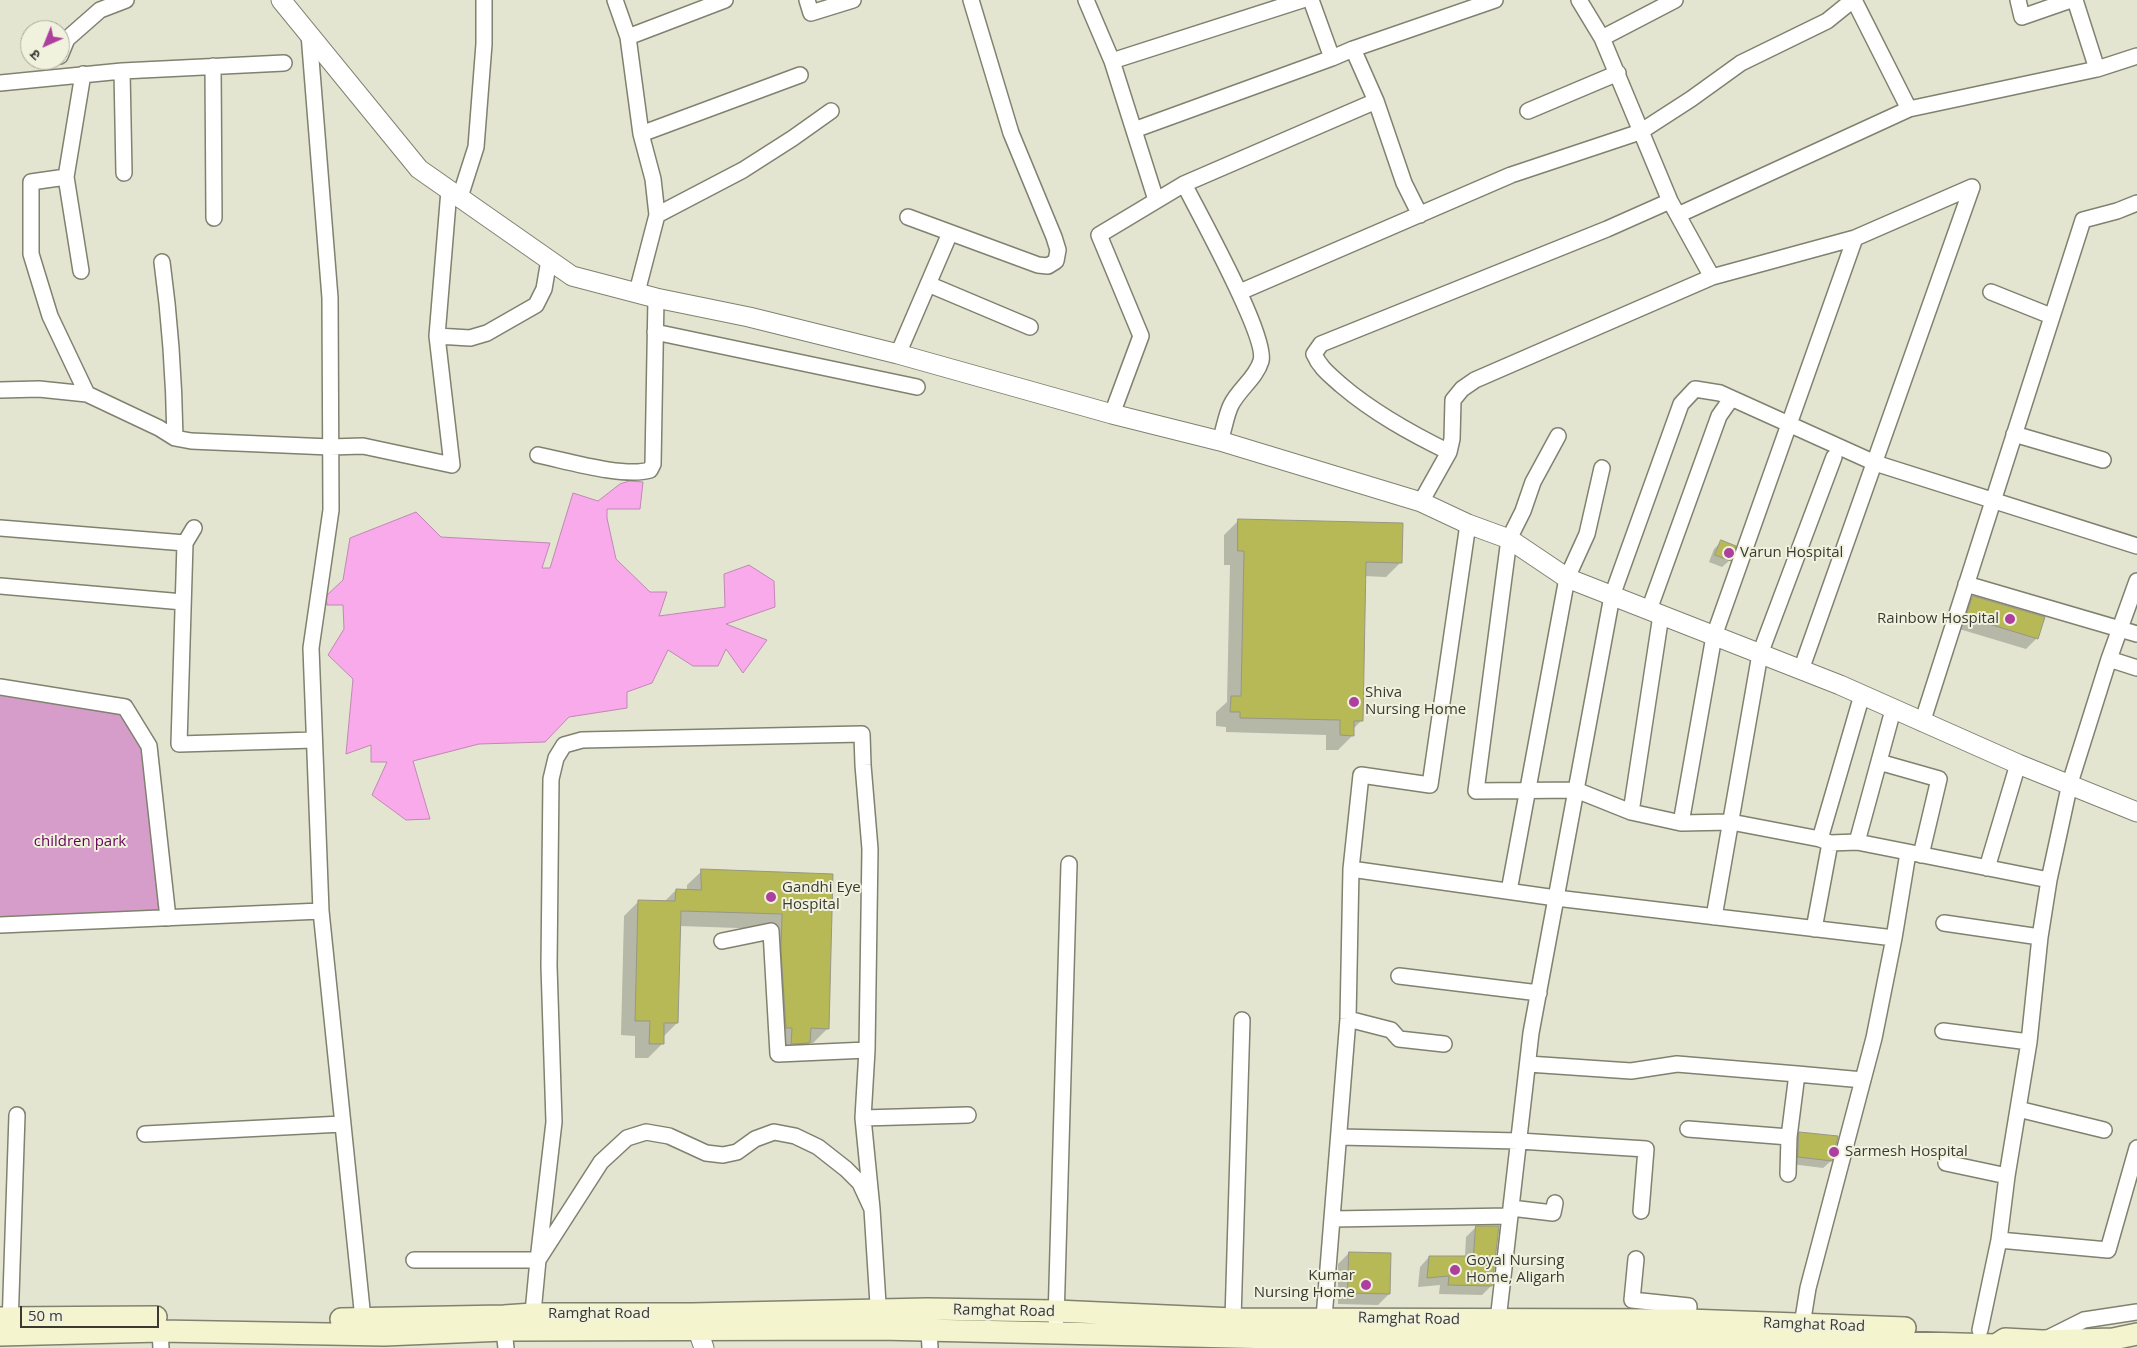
<!DOCTYPE html>
<html>
<head>
<meta charset="utf-8">
<style>
	body { margin:0 }
	#map { position:relative; width:2137px; height:1348px; overflow:hidden; background:#e3e5d1; font-family:"Open Sans","Noto Sans Devanagari",sans-serif }
	canvas { display:block }
	.north { position:absolute; left:20px; top:20px; width:50px; height:50px; box-sizing:border-box; background:#f1f2de; border:1px solid #a8a899; border-radius:50%; rotate:224deg; font-size:14px; font-weight:700; line-height:20px; text-align:center; color:#3a3a32 }
	.north::after { content:''; display:block; margin:auto; width:18px; height:22px; background:#ad3f9e; clip-path:polygon(50% 0,100% 100%,50% 72%,0 100%) }
	.scale { position:absolute; left:20px; top:1306px; width:139px; height:22px; box-sizing:border-box; border:2px solid #3a3a32; border-top:0; padding-left:6px; font-size:15px; line-height:18px; white-space:nowrap; color:#3a3a32; -webkit-text-stroke:4px #f1f2de; paint-order:stroke }
</style>
</head>
<body>
<div id="map">
<canvas width="2137" height="1348"></canvas>
<div class="north">उ</div>
<div class="scale">50 m</div>
</div>
<script>
const g = document.querySelector('canvas').getContext('2d');
g.lineJoin = 'round';
function fillPath(path, color) { g.fillStyle = color; g.fill(path, 'evenodd'); }
function strokePath(path, color, width, dash) { g.strokeStyle = color; g.lineWidth = width; g.lineCap = dash ? 'butt' : 'round'; g.setLineDash(dash || []); g.stroke(path); }
function drawText(font, color, halo, rows, align = 'center') {
  g.font = font + ' "Open Sans",sans-serif'; g.lineWidth = 4; g.setLineDash([]); g.textBaseline = 'middle'; g.strokeStyle = halo; g.fillStyle = color; for (const [text, x, y, turn = 0] of rows) {
    g.save(); g.translate(x, y); g.rotate((+turn || 0) * Math.PI / 180); g.textAlign = isNaN(turn) ? turn : align; if (halo) g.strokeText(text, 0, 0); g.fillText(text, 0, 0); g.restore();
  }
}
const green = new Path2D(`
	M0,687L113,705L149,746L168,918L0,925Z`);
const water = new Path2D(`
	M630,481L643,482L640,509H607V518L616,559L650,592H667L659,616L725,607L724,574L749,565L774,581L775,607L726,624L767,640L743,673L726,649L718,666H693L668,650L652,683L627,692V708L569,717L545,742L479,744L413,761L430,819L406,820L372,795L387,762H371V745L346,754L353,679L328,655L344,629L343,605H327L326,596L343,580L350,538L416,512L441,537L550,543L542,568H550L573,493L598,501L620,484Z`);
const shadow = new Path2D(`
	M1239,520L1401,562L1386,577L1364,576L1362,720L1353,729V735L1338,750H1326V735L1226,732V727L1216,726V712L1227,702L1230,565H1224V535Z
	M1721,542L1730,560L1722,567L1709,562L1714,549Z
	M1973,597L2037,638L2026,649L1956,628L1962,608Z
	M702,871L832,875L828,1028L813,1043H809L794,1057L777,1043L768,929L679,926L677,1023L663,1037V1043L648,1058H635V1036L621,1035L624,916L639,901L664,902L676,890H687V885Z
	M1800,1133L1831,1161L1823,1168L1791,1164L1792,1140Z
	M1476,1227L1491,1286L1482,1295L1439,1294L1440,1285L1418,1287L1420,1267L1429,1257H1465L1466,1237Z
	M1349,1253L1389,1294L1378,1305L1338,1304V1264Z`);
const building = new Path2D(`
	M1238,519L1403,523L1402,563L1366,562L1363,721H1354V736L1340,735V720L1240,718V712H1230L1231,696H1241L1244,551H1238Z
	M1721,540L1736,546L1731,561L1715,555Z
	M1973,596L2045,617L2038,639L1966,617Z
	M701,869L833,874L829,1029L811,1028L810,1043L791,1044L792,1028H786L781,950L782,914L681,911L678,1023H664V1044H649L650,1021H635L638,900L675,901L676,889L701,890Z
	M1799,1132L1838,1136L1832,1161L1798,1157Z
	M1476,1226H1499L1492,1286L1448,1285L1449,1276L1427,1278L1429,1256H1473Z
	M1349,1252L1391,1253L1390,1294L1348,1293Z`);
const minor = new Path2D(`
	M615,0L628,37L641,134L653,179L657,215L637,292
	M807,0L811,13L853,0
	M1086,0L1112,61L1156,200
	M1311,0L1332,58L1353,49L1376,101L1404,183L1420,215
	M1579,0L1602,38L1670,201L1712,277
	M1854,0L1909,109
	M2018,0L2022,17L2071,0
	M2075,0L2097,69
	M309,34L330,298L331,510L311,648L321,911
	M628,37L725,0
	M1602,38L1675,0
	M1353,49L1495,0
	M60,56L67,39L100,10L126,0
	M1112,61L1302,0
	M213,66L214,218
	M122,71L124,173
	M0,83L122,71L284,63
	M1528,111L1618,73
	M1134,130L1332,58
	M641,134L800,75
	M66,177L31,182V254L50,316L87,394
	M1184,184C1198,212 1268,337 1261,361C1256,378 1239,389 1231,405C1226,415 1224,430 1220,441
	M460,197L476,147L484,44V0
	M657,215L743,170L793,138L831,111
	M1678,215L1909,109L2097,69L2137,56
	M908,217L1038,265L1048,266L1056,261L1058,250L1054,237L1011,133L971,0
	M162,262C170,320 174,379 175,438
	M81,271L66,177L83,74
	M928,284L1030,327
	M1240,292L1511,175L1640,132L1691,99L1741,63L1827,21L1853,0
	M1991,292L2051,316
	M655,332L917,387
	M437,336L470,338L487,333L536,305L544,289L549,260
	M898,354L950,233
	M0,390L39,389L87,394L159,428L175,438L191,441L330,447L363,446L452,465L437,336L449,190
	M1112,414L1141,336L1099,235L1184,184L1376,101
	M2014,434L2103,460
	M1558,436L1533,482L1523,511L1509,539L1476,791L1576,790L1631,812L1681,823L1731,822L1820,839
	M1449,452C1410,433 1374,413 1341,385C1330,375 1320,368 1314,354L1321,344L1607,229L1670,201
	M538,455C567,461 624,478 650,470L653,464L656,298
	M1421,502L1449,452L1452,439L1453,400L1462,389L1475,380L1712,277L1855,238L1972,187L1801,670
	M0,528L185,543
	M194,528L185,543L179,744L314,740
	M1966,584L2137,634
	M0,586L183,602
	M1649,610L1719,416L1731,399
	M2109,659L2137,668
	M0,687L125,707L149,746L168,918
	M1922,723L2083,220L2117,211L2137,203
	M1879,762L1939,779L1921,855
	M1631,812L1661,615
	M1681,823L1714,636L1855,238
	M1857,842L1893,710
	M1830,843L1857,842L2049,880
	M1987,868L2018,764
	M1351,869L1556,898L1894,938
	M1509,891L1567,578L1587,534L1602,468
	M1714,917L1760,654L1834,457
	M1944,923L2040,937
	M0,925L321,911L363,1319
	M1814,929L1830,843L1820,839L1862,695
	M722,941L771,931L778,1054L867,1050
	M1399,976L1539,993
	M1348,1019L1391,1030L1399,1039L1444,1044
	M1943,1031L2029,1042
	M1528,1064L1631,1071L1677,1064L1797,1074L1789,1137
	M1797,1074L1863,1080
	M2018,1109L2104,1130
	M863,1118L968,1115
	M1688,1129L1789,1137L1788,1174
	M145,1134L342,1124
	M1339,1137L1519,1141L1646,1149L1641,1211
	M1946,1163L2007,1176
	M1511,1208L1553,1213L1555,1203
	M1332,1219L1510,1216
	M1999,1240L2108,1250L2137,1148
	M1636,1259L1632,1300L1689,1306L1688,1320
	M414,1260H538L554,1122L549,966L551,779L556,758L564,745L582,740L862,734L863,765L870,849L867,1050L863,1118L872,1209
	M1324,1318L1348,1019L1351,869L1361,775L1430,785L1468,524
	M1233,1319L1242,1020
	M1056,1320L1069,864
	M532,1323L538,1260L601,1162L627,1138L646,1132L669,1136L706,1153L723,1155L737,1152L755,1139L774,1132L795,1136L818,1147L846,1169L860,1183L872,1209L879,1320
	M1802,1325L1808,1288L1874,1038L1894,938L1908,853
	M10,1326L17,1115
	M1497,1329L1531,1033L1612,596L1681,404L1695,389L1720,393L1875,463L2137,546
	M504,1330L506,1348
	M929,1330L930,1348
	M1980,1330L1999,1240L2007,1176L2029,1042L2040,937L2049,880L2070,783L2109,659L2137,581
	M160,1331L161,1348
	M2046,1339L2084,1320L2137,1312`);
const tertiary = new Path2D(`
	M281,0L419,169L572,276L656,298L749,317L898,354L1112,414L1220,441L1421,502L1468,524L1509,539L1567,578L1840,685L2018,764L2137,812
	M693,1316L704,1348`);
const secondary = new Path2D(`
	M0,1318L156,1317
	M341,1319L504,1316L533,1314H692L927,1309L1056,1311L1233,1319L1688,1320L1905,1328
	M0,1335L160,1331L384,1335L504,1330L880,1329L1366,1340H1818L1996,1345L2005,1339L2042,1341L2113,1339L2137,1334`);
const markers = [
	[1729,553,6,"#ad3f9e"],
	[2010,619,6,"#ad3f9e"],
	[1354,702,6,"#ad3f9e"],
	[771,897,6,"#ad3f9e"],
	[1834,1152,6,"#ad3f9e"],
	[1455,1270,6,"#ad3f9e"],
	[1366,1285,6,"#ad3f9e"]
];
const poiNames = [
	["Varun Hospital",1740,553],
	["Rainbow Hospital",1999,619,"right"],
	["Shiva",1365,693],
	["Nursing Home",1365,710],
	["Gandhi Eye",782,888],
	["Hospital",782,905],
	["Sarmesh Hospital",1845,1152],
	["Goyal Nursing",1466,1261],
	["Home, Aligarh",1466,1278],
	["Kumar",1355,1276,"right"],
	["Nursing Home",1355,1293,"right"]
];
const parkNames = [
	["children park",80,842]
];
const streetNames = [
	["Ramghat Road",1004,1311,1],
	["Ramghat Road",599,1314],
	["Ramghat Road",1409,1319,1],
	["Ramghat Road",1814,1325,2]
];
fillPath(green, '#d69dcb');
fillPath(water, '#f8aaea');
strokePath(water, '#bf88b3', 1);
fillPath(shadow, '#0003');
fillPath(building, '#b7b856');
strokePath(building, '#969785', 1);
strokePath(minor, '#80816f', 18);
strokePath(tertiary, '#80816f', 21);
strokePath(secondary, '#80816f', 24);
strokePath(minor, '#fff', 15);
strokePath(tertiary, '#fff', 19);
strokePath(secondary, '#f4f4ce', 21);
for (const [x, y, r, color] of markers) { const dot = new Path2D(); dot.arc(x, y, r, 0, 2 * Math.PI); g.fillStyle = color; g.fill(dot); strokePath(dot, '#f1f2de', 2); }
drawText('15px', '#3a3a32', '#f1f2de', poiNames, 'left');
drawText('15px', '#630359', '#f1f2de', parkNames);
drawText('15px', '#3a3a32', '#f1f2de', streetNames);
</script>
</body>
</html>
